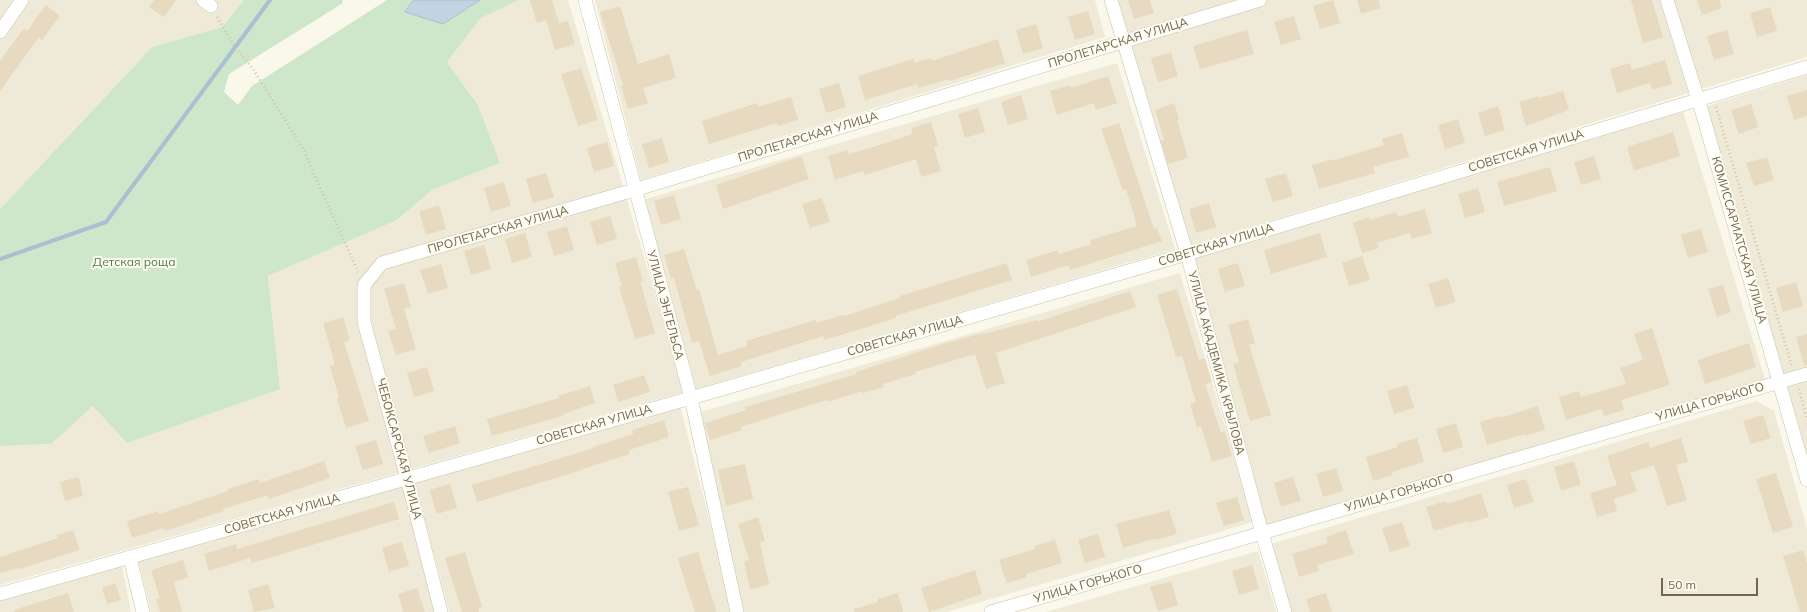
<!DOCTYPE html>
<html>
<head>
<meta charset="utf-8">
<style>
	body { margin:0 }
	#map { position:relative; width:1807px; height:612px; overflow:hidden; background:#faf8ea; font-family:Mulish,sans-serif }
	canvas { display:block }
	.scale { position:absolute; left:1661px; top:578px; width:97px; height:18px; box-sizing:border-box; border:2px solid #726650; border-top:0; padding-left:5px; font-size:12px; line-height:14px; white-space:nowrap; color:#726650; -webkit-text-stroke:3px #fdfcf0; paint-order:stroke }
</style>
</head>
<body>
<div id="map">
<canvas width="1807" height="612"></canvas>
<div class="scale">50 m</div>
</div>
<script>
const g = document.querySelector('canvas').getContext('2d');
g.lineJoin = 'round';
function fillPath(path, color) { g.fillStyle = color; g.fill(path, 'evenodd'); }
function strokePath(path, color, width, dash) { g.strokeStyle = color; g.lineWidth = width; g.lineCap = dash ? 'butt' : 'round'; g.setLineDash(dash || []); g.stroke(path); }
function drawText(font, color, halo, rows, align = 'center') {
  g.font = font + ' Mulish,sans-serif'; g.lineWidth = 4; g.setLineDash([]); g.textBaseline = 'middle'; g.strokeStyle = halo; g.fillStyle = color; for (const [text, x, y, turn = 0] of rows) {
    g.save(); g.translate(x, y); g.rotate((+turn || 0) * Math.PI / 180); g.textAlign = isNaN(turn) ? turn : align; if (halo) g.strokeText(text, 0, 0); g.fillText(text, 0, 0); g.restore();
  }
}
const residential = new Path2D(`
	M0,0H244L222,27L152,47L0,209Z
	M519,0H568L684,392L0,585V446L51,444L93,406L280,389L268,276L397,220L432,190L500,163L478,105L447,62L481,18Z
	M595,0H1095L1105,37L641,180Z
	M1118,0H1807V57L1191,245Z
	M1117,63L1175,249L696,389L645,199Z
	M1807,75V465L1704,107Z
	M1683,111L1765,379L1266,526L1192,256Z
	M1180,273L1253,522L947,612H744L697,413Z
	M1756,401L1774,411L1807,528V612H1290L1271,544Z
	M680,406L733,612H449L415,481Z
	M406,484L438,612H151L138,559Z
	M1258,551L1276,612H1046Z
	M122,565L131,612H0V599Z`);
const green = new Path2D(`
	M244,0H342L343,3L229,74L224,92L238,105L252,86L387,0H414L406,12L443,24L480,0H519L481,18L447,62L478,105L500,163L432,190L397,220L268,276L280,389L127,443L93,406L51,444L0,446V209L152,47L222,27Z`);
const water = new Path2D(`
	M414,0H480L443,24L405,12Z`);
const stream = new Path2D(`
	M0,259L106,222L270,0`);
const building = new Path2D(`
	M154,0H176L164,17L149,7Z
	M530,0H552L559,23L568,21L575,44L555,50L546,20L537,23Z
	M1128,0H1150L1154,13L1134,19Z
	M1333,0L1340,23L1320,29L1313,6Z
	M1357,0H1378L1381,8L1361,14Z
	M1631,0H1652L1663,37L1643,43Z
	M1697,0H1719L1722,8L1702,15Z
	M46,5L60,16L42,40L39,37L0,91V61L24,28L27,31Z
	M620,6L638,64L669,54L676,78L643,88L648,103L628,109L621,86L623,85L600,12Z
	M1770,7L1777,31L1757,37L1750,13Z
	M1088,11L1095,34L1075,40L1068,17Z
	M1294,16L1301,39L1281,45L1274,22Z
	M1036,24L1043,48L1023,54L1016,30Z
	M1247,30L1254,54L1200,69L1193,46Z
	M1727,30L1734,54L1714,60L1707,36Z
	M998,39L1005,63L950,81L949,79L918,88L917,84L865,100L858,76L913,59L915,63L931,58L932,61Z
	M1171,52L1178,76L1158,82L1151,58Z
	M1665,60L1672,84L1652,90L1650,83L1617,93L1610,69L1630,63L1632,70Z
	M581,68L598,120L578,126L561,74Z
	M1108,76L1117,103L1096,110L1094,103L1057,115L1050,91L1070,85L1071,88Z
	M839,83L846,107L826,113L819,89Z
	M1807,90V116L1794,120L1787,96Z
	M1563,91L1569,110L1526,126L1519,102L1539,96V98Z
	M1021,95L1028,119L1008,125L1001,102Z
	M791,97L798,120L778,126L777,123L709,144L702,121L757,103L758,107Z
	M1174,103L1179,119L1177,120L1188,158L1168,164L1161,141L1164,140L1155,110Z
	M1751,104L1758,127L1739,134L1731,110Z
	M1498,106L1505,130L1485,136L1478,113Z
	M978,108L985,132L965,138L958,114Z
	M1458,119L1465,143L1445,149L1438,125Z
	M931,122L938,146L934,147L941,171L921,177L916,159L865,175L863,171L835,180L828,156L848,150L849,154L883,144L913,134L911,128Z
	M1119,123L1154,229L1157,228L1162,241L1070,270L1068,265L1031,277L1026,260L1058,250L1059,254L1091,244L1090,240L1137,226L1126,189L1123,190L1101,129Z
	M1673,132L1680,156L1634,171L1627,147Z
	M1402,133L1409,157L1373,167L1375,173L1319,189L1312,165L1332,159V161L1384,145L1382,139Z
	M662,138L669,162L649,168L642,144Z
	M607,142L614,166L594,172L587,148Z
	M801,156L809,179L723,209L716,185Z
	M1594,156L1601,179L1581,185L1574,162Z
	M1767,157L1774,180L1754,186L1746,163Z
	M1550,167L1557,191L1504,206L1497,182Z
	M546,173L554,197L533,203L526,179Z
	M1286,173L1293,196L1273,202L1265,179Z
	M504,182L511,206L491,212L484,188Z
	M1478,188L1485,212L1465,218L1458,194Z
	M674,195L681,219L661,225L654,201Z
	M822,198L830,222L810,228L802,204Z
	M1209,203L1216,227L1196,233L1189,209Z
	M439,205L446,229L426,235L419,211Z
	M1425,209L1432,233L1412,239L1410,233L1377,243L1379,248L1362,253L1353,223L1369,217L1370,220L1396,212L1398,217Z
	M610,216L617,239L597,245L590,222Z
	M567,226L574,250L554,256L547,232Z
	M1701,229L1708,252L1688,258L1681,235Z
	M525,233L532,257L512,263L505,239Z
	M1320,233L1327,257L1271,274L1264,250Z
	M484,245L491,269L471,275L464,251Z
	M684,249L697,290L699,289L718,355L747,346L746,341L815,320L816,323L843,315L844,316L900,298V296L1007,263L1012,280L895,316L896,318L864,328L824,340L823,336L741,362L742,366L710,376L699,341L692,343L674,278L671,279L664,255Z
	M1362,256L1370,280L1349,286L1342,263Z
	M636,257L643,281H640L655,333L635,339L619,287L622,286L615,263Z
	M1238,263L1245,286L1225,292L1218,269Z
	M441,264L448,288L428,294L420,270Z
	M1448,278L1456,302L1436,308L1428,284Z
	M1796,282L1803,306L1783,312L1776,288Z
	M404,283L411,307L404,309L416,349L396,355L388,331L396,329L384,289Z
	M1723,285L1731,312L1717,317L1708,289Z
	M1177,289L1199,360L1205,358L1212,382L1205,384L1221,433L1225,432L1232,456L1212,462L1201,426L1197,428L1190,404L1196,402L1182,356L1176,357L1157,295Z
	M1130,291L1136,307L996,353L1005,383L986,389L975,354L915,372L916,374L883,384L884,387L863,393L862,391L828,402L827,400L784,413L741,427L742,430L710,440L705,423L746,410L745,407L857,374L856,372L946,343L983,333L984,334L1037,320V322Z
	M343,317L350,340L344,342L369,421L346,428L337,399L339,398L330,366L335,364L323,323Z
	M1248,319L1255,343L1249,345L1271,415L1250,421L1233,364L1239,362L1228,325Z
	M1652,328L1670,385L1621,400L1624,410L1604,416L1602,409L1566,420L1559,397L1579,391L1581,397L1626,384L1620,368L1643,360L1634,334Z
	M1807,334V365H1804L1796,337Z
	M1749,343L1756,367L1705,384L1698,360Z
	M427,367L434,391L414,397L407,373Z
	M644,375L650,392L618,402L613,385Z
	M1407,385L1414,408L1394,414L1387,391Z
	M590,386L595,403L563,414V416L492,436L487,419L559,398L558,396Z
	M1538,406L1545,430L1525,436V434L1487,445L1480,422L1500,416V418Z
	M1763,415L1771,438L1751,444L1743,421Z
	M664,420L669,437L629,450L630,454L582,469V470L477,502L472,485L594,448L593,447L633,434L632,430Z
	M1456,423L1463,447L1443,453L1436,429Z
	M455,426L460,443L429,453L423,436Z
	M1417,438L1424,462L1392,472L1393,475L1373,481L1366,457L1398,447L1397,444Z
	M1681,438L1688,462L1676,465L1687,500L1667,506L1654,465L1630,473L1637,491L1614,499L1617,511L1597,517L1590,493L1617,485L1607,456L1648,442L1650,448Z
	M376,440L383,464L363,470L355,446Z
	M324,461L330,478L269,499L268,495L223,509L224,511L196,520V521L165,531L164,528L132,538L127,521L158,511L159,514L228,491V489L259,479L260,483Z
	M1574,461L1581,485L1561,491L1554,467Z
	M745,464L753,499L726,506L718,470Z
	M1336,468L1343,491L1323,497L1316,474Z
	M1776,473L1793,527L1773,533L1756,479Z
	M79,477L83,496L65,501L60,482Z
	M1293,477L1301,501L1281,507L1274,483Z
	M1526,479L1534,502L1514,508L1507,485Z
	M450,484L457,508L437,514L429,490Z
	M688,487L699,526L679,531L668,492Z
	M1481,493L1489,517L1469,523L1468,521L1434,531L1426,507L1446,501L1447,504Z
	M1237,497L1244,520L1224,526L1216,503Z
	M394,502L399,519L252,563L250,558L209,571L204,554L236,544L237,549Z
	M1169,510L1177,534L1157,540L1156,538L1123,548L1116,524Z
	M758,517L765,541L760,543L769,584L750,590L744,561L749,560L738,524Z
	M1402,522L1410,546L1390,552L1382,528Z
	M73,530L80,550L19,569L18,568L0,573V557L58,538L57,535Z
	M1346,530L1354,554L1317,565L1319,571L1299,577L1292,554L1328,543L1326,537Z
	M1098,534L1105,557L1085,563L1078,540Z
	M1055,540L1062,563L1026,574L1027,577L1007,583L999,560L1035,549L1034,546Z
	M402,542L409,566L389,572L382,548Z
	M1803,550L1807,563V612H1800L1783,556Z
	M465,552L482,607L478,608L479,612H462L445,558Z
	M698,552L710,592L717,612H695L685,582L678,558Z
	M183,560L188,577L174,582L182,612H160L156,599L160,598L151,570Z
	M1252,565L1259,589L1239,595L1232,571Z
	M975,570L982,594L929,612L921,588Z
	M1171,581L1178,605L1158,611L1150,587Z
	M115,583L121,600L107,604L102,588Z
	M268,584L275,608L254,612L248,590Z
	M417,588L425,612H403L398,594Z
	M68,593L74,612H14V610Z
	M898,593L903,612H854V609L878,602V599Z
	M1326,593L1332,612H1310L1306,599Z`);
const path = new Path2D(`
	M217,17L235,47L253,69L303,149L358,272
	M1716,107L1792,367
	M1799,389L1807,420`);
const minor = new Path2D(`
	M203,0L211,6
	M585,0L691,398L737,612
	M1111,0L1187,254L1262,533L1285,612
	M1667,0L1702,112L1807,480
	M0,32L22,0
	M130,558L143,612
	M0,594L691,398L1187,254L1807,67
	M441,612L407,478L364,322V285L382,263L634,190L1260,0
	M991,612L1807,374`);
const streetNames = [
	["ПРОЛЕТАРСКАЯ УЛИЦА",1118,43,-17],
	["ПРОЛЕТАРСКАЯ УЛИЦА",808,137,-17],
	["СОВЕТСКАЯ УЛИЦА",1526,151,-17],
	["ПРОЛЕТАРСКАЯ УЛИЦА",498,230,-16],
	["КОМИССАРИАТСКАЯ УЛИЦА",1739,240,74],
	["СОВЕТСКАЯ УЛИЦА",1216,245,-17],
	["УЛИЦА ЭНГЕЛЬСА",665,305,75],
	["СОВЕТСКАЯ УЛИЦА",905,336,-16],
	["УЛИЦА АКАДЕМИКА КРЫЛОВА",1216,363,75],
	["УЛИЦА ГОРЬКОГО",1710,402,-16],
	["СОВЕТСКАЯ УЛИЦА",594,425,-16],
	["ЧЕБОКСАРСКАЯ УЛИЦА",399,449,75],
	["УЛИЦА ГОРЬКОГО",1399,493,-16],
	["СОВЕТСКАЯ УЛИЦА",282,514,-16],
	["УЛИЦА ГОРЬКОГО",1088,584,-16]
];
const parkNames = [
	["Детская роща",134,262]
];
fillPath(residential, '#eeead7');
fillPath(green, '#cee6ca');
fillPath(water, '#c1d4e2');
strokePath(water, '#a8c0d2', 1);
strokePath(stream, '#a8c0d2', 4);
fillPath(building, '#e7dac0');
strokePath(minor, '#c8c1ae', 14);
strokePath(path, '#d1c3a8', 2.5, [1, 3]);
strokePath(minor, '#fff', 13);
drawText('12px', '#726650', '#fdfcf0', streetNames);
drawText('12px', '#4e7b4d', '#fdfcf0', parkNames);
</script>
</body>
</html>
